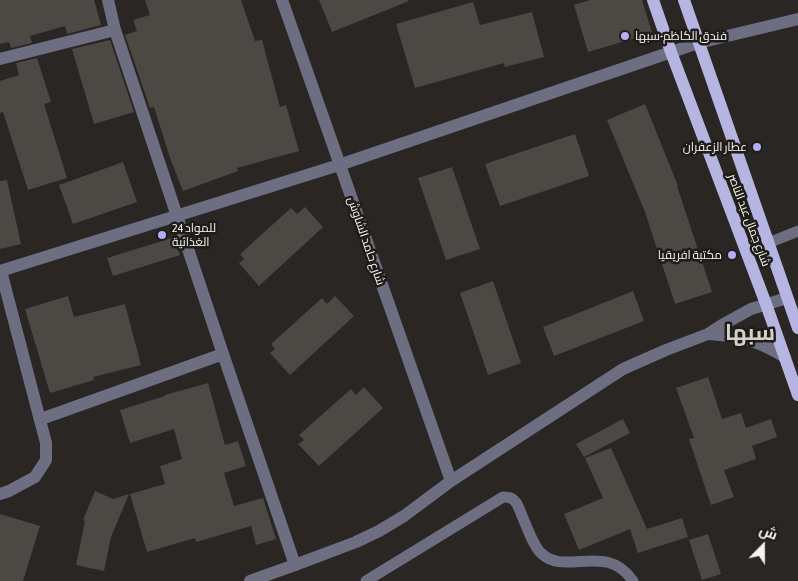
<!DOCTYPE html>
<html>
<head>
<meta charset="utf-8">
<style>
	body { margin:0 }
	#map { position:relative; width:798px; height:581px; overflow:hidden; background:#2a2623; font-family:"Asap Condensed",Cairo,sans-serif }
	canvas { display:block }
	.north { position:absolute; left:738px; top:521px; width:50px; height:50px; -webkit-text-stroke:4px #201d19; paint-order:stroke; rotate:22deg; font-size:14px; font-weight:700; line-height:20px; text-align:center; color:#f6f4f1 }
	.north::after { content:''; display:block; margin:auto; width:18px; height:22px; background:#f6f4f1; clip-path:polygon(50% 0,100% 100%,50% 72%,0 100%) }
</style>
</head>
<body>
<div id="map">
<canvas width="798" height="581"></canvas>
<div class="north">ش</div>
</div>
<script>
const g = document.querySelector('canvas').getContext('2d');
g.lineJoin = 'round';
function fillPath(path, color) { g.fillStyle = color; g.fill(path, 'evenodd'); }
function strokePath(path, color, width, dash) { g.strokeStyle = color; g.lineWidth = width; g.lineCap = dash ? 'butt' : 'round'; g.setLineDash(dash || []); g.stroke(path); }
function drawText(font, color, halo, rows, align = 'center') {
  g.font = font + ' "Asap Condensed",Cairo,sans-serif'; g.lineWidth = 5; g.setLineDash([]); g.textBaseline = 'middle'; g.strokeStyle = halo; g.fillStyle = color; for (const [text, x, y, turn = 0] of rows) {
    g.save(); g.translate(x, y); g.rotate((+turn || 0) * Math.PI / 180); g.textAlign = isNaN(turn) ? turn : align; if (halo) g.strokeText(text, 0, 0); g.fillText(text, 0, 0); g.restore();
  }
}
const building = new Path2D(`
	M0,0H94L101,25L67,34L65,26L30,36L32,43L11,48L9,42L0,44Z
	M145,0H241L255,41L262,40L280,107L286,105L299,151L237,168L238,171L183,191L170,158L154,107L150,108L125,35L137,31L133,20L150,15Z
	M319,0H408L409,1L332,32Z
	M590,0H642L652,33L588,52L574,5Z
	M473,2L480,25L532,12L544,57L505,67L504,63L415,88L396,24Z
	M110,40L134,112L94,124L72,49Z
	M37,58L51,102L44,104L67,178L28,190L3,112L0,113V81L19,75L16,63Z
	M645,104L678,186H677L712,292L675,304L645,212L607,120Z
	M575,134L589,176L500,206L485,164Z
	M123,162L137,202L73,224L59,185Z
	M452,167L480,249L446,260L418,178Z
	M7,180L21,244L0,249V181Z
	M305,207L323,227L259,286L239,263L244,259L240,254L291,208L297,214Z
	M175,237L180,255L113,276L107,258Z
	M493,281L521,363L488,375L460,293Z
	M633,291L644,321L554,356L543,327Z
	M68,296L74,317L125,304L141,365L93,377L94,380L50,393L25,309Z
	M335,296L354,316L290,375L270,353L275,349L271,344L322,298L327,304Z
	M708,377L722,419L741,413L746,428L771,419L777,437L752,446L756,459L724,470L734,497L711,505L689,439L694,438L676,388Z
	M208,383L225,445L238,441L246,466L224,473L234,506L263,498L276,539L256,545L251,526L196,542L195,538L147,552L130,494L165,484L160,466L182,459L174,429L130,443L120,410L165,396V395Z
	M364,387L383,408L319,466L298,444L304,440L299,435L351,389L356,395Z
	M623,419L630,433L584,457L576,444Z
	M611,448L647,529L682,518L688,537L638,553L630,529L579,550L564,514L603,498L585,458Z
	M95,491L113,499L129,494L111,537L104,571L76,565L85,521L83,520Z
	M0,514L40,526L23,581H0Z
	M708,534L721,574L702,580L689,540Z`);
const service = new Path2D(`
	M768,243L798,231
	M366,581L503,497C510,497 513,498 517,504C523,516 532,545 541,553C565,577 606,541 633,581`);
const minor = new Path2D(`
	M108,0L115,30L223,354L295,565
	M0,59L115,30
	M0,271L339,165L698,43L798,19
	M41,419L223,354
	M0,494L9,491L35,477L46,460V443L1,271`);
const tertiary = new Path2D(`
	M282,0L451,481
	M708,334C741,336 757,340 785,357
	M250,581L295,565L356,542L379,531L404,516L451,481L623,369L666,350L708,334L722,325L751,309L787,298`);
const primary = new Path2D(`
	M653,0L671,52L766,304L798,395
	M684,0L798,328`);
const markers = [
	[625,36,5,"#b1adfa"],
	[757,147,5,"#b1adfa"],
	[162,235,5,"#b1adfa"],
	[732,255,5,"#b1adfa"]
];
const poiNames = [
	["فندق الكاظم-سبها",635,36],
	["عطار الزعفران",747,147,"right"],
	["24 للمواد",172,228],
	["الغذائية",172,242],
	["مكتبة افريقيا",722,255,"right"]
];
const streetNames = [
	["شارع جمال عبد الناصر",749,220,69],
	["شارع حامد الشاوش",366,241,71]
];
const townNames = [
	["سبها",750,333]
];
fillPath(building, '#4c4844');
strokePath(service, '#6e6e83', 11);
strokePath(minor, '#6e6e83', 12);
strokePath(tertiary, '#6e6e83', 12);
strokePath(primary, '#b6b5e1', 12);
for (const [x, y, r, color] of markers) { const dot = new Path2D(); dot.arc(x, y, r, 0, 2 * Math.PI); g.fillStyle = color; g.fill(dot); strokePath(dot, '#201d19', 2); }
drawText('12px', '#f6f4f1', '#201d19', poiNames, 'left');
drawText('12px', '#f6f4f1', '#201d19', streetNames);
drawText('bold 22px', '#d5d0cb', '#201d19', townNames);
</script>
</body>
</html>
